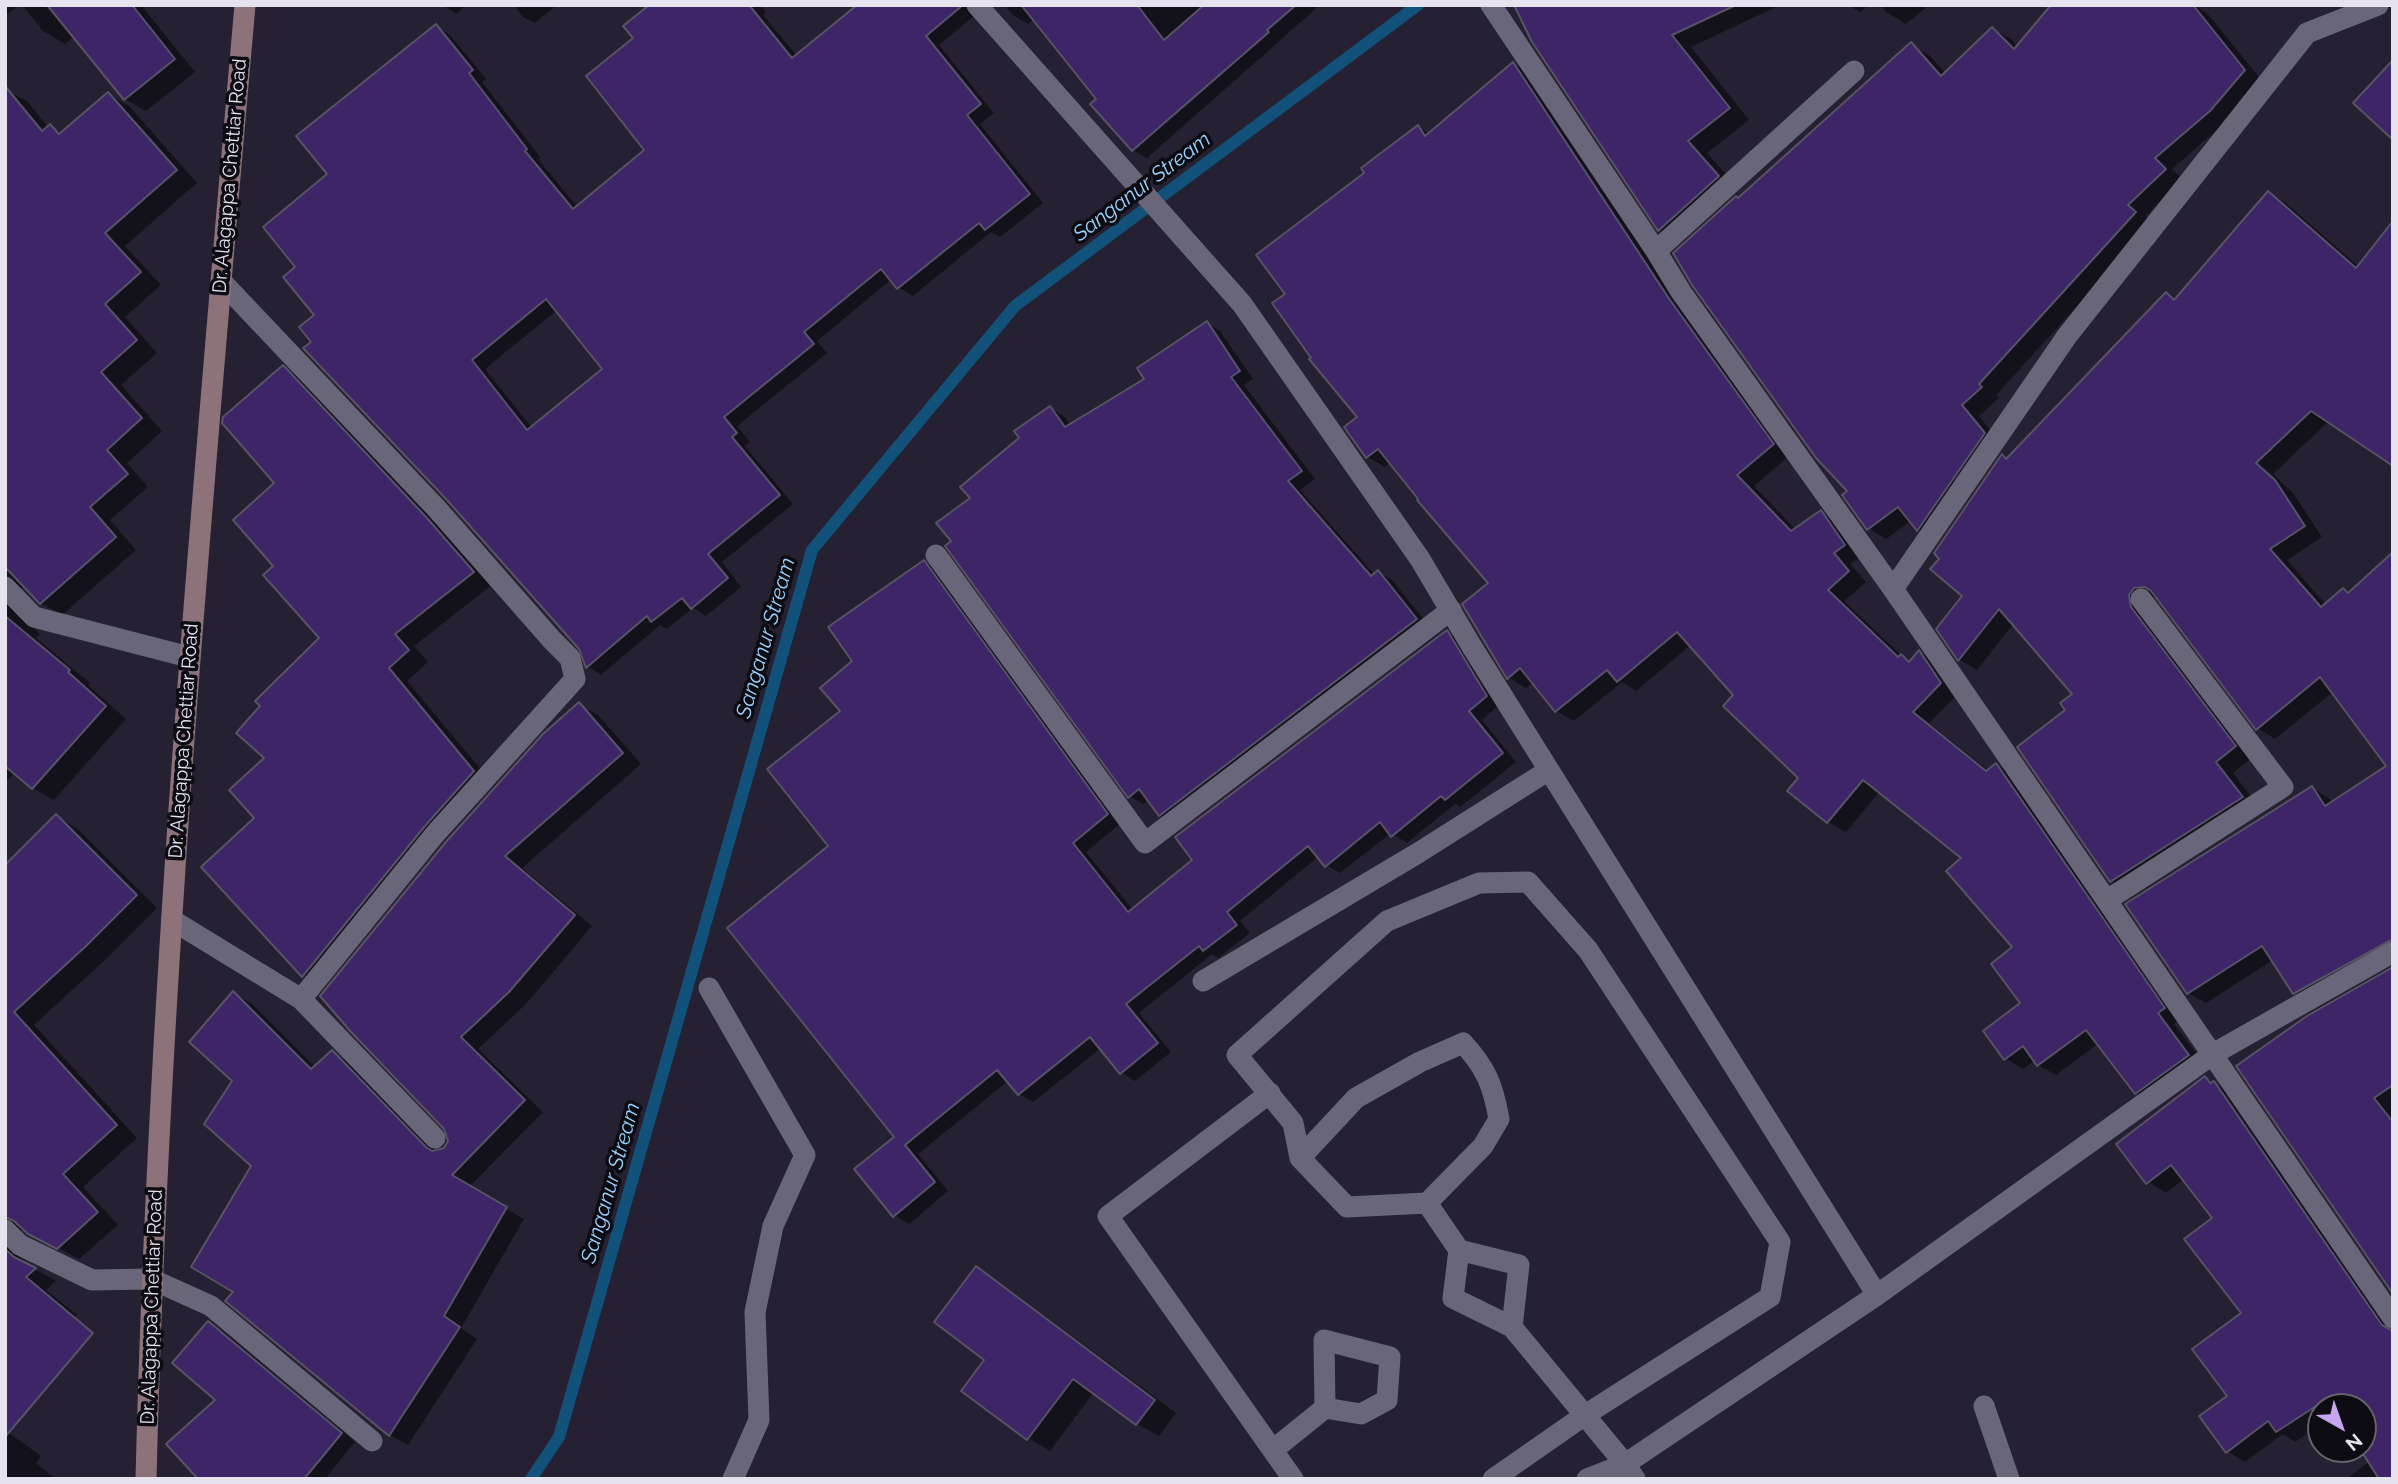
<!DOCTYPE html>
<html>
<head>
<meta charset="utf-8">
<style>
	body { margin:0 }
	#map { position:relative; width:2398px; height:1484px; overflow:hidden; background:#252132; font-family:Raleway,sans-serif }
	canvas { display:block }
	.frame { position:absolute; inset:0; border:7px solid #e6e3ef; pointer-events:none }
	.north { position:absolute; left:2307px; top:1393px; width:70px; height:70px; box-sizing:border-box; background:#0e0c13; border:2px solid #64626b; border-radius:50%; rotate:140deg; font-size:19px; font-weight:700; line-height:28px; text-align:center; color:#e6e3ef }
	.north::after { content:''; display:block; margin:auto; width:24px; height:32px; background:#c8a5ef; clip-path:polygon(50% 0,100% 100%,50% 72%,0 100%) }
</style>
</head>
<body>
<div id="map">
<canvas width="2398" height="1484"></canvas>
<div class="frame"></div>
<div class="north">N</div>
</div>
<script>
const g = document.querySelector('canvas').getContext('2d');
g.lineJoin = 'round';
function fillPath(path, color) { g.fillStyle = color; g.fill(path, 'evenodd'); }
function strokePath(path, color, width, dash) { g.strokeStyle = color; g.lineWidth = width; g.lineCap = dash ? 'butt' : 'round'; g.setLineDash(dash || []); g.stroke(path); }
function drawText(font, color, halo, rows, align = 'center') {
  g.font = font + ' Raleway,sans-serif'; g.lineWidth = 7; g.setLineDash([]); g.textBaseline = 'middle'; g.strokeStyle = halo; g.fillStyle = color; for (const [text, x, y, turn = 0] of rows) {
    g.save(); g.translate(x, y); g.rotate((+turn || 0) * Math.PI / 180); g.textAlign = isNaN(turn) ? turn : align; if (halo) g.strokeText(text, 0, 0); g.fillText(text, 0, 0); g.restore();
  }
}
const shadow = new Path2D(`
	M5,5H20L5,16Z
	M22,5H141L195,72L146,111L125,99L74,36L65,44L43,31Z
	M443,5H466L456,14Z
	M514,5H557L535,23L523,17Z
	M652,5H760L766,12L763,15L797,56L860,5H981L978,13L939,45L994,113L980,124L1043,203L1000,237L991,232L913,296L898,287L892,279L817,341L827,353L737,426L750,442L745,446L793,504L722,562L741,587L706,616L693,608L667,629L660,625L601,675L587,666L581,648L313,342L316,316L297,268L330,174L436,26L450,35L486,79L482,82L541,158L538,159L577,207L647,150L635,38ZM557,310L604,370L532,428L485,369Z
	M1005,5H1320L1147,158L1133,150L1099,99L1034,19L1028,24L1014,16Z
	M1516,5H1780L1691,47L1749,120L1707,153L1738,188L1680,241L1660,230L1533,42Z
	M1848,5H1869L1860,12Z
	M1880,5H1929L1906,24L1886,12Z
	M2188,5H2194L2208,14L2262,81L2228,120L2172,169L2183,180L2145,216L2153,223L1996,395L1999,398L1979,416L2002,444L1936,540L1918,530L1911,521L1886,539L1868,528L1850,491L1739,200L1911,45L1929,55L1946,74L1993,29L2011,39L2018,47Z
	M1514,64L1531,74L1790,455L1754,486L1796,530L1821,512L1838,522L1862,556L1850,564L1866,582L1844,601L1903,657L1911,662L1919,652L1937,662L1958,694L1929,723L1989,771L1997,765L2014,775L2181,1019L2174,1024L2206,1066L2154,1103L2136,1093L2099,1043L2056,1075L2038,1065L2035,1060L2023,1069L2005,1058L2023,1003L2015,948L1963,858L1880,791L1846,832L1828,822L1790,791L1801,777L1735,695L1691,645L1636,691L1622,682L1574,721L1556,711L1533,682L1526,688L1509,678L1490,583L1391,462L1385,467L1367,457L1359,418L1287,294L1366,173L1418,127L1430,134Z
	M5,90L27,101L49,128L50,126L62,133L108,94L129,106L197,183L125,246L161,285L125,317L157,353L121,385L162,431L127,463L148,487L110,520L136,550L62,615L41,603L25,587L18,589L17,611L40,634L36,638L90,683L88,685L126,719L54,800L33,788L15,772L8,780L5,778Z
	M2268,193L2286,203L2359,267L2329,421L2273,474L2293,493L2322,537L2287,560L2334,614L2393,567V957L2312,1003L2294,992L2273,960L2206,1003L2188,993L2312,788L2330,799L2333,803L2389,766L2333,692L2275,739L2257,728L2158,597L2152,598L2253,757L2233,773L2260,808L2130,892L2111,881L2068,710L2074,694L2013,624L1977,670L1960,660L1938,629L1965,596L1941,559L2002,456L2008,460L2166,294L2176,300Z
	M1207,323L1220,331L1253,379L1244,385L1315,479L1300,490L1375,575L1378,572L1392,580L1430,627L1174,822L1160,815L1149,800L1143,804L1130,796L953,542L972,499L1021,439L1050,408L1064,416L1071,425L1147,380Z
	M283,368L303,379L493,584L414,646L428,662L407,681L493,784L445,837L323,987L303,975L256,818L266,758L321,638L276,566V483Z
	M924,562L938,570L1121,823L1086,852L1133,910L1194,860L1447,632L1461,640L1500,704L1482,720L1516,762L1460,807L1455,804L1407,843L1391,833L1340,873L1326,865L1319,856L1240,921L1250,933L1218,958L1212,954L1139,1013L1171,1052L1135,1081L1121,1072L1101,1048L1033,1102L1019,1094L1008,1081L918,1154L948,1191L909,1224L894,1215L896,1138L831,846L842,712L854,661Z
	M579,705L598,715L641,764L522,868L592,926L526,1004L478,1049L543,1112L469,1187L524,1219L461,1328L477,1339L408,1445L390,1435L228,1300L235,1291L254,1166L235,1081L234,993L252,1004L316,1068L332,1052L350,1063L436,1152L445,1149L450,1141L446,1128L352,1030Z
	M56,816L78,829L157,908L106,959L34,1025L137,1138L83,1187L118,1225L79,1259L23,1229L16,1233L17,1254L31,1267L56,1281L46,1290L77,1315L5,1386V868Z
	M2393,969V1107L2391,1109L2393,1111V1291L2238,1066Z
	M2205,1078L2232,1093L2393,1327V1479H2346L2370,1461L2362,1449L2363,1407H2321V1425L2295,1442L2283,1434L2245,1462L2227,1451L2230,1396L2243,1313L2214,1218L2184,1179L2166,1193L2148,1182Z
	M977,1268L998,1281L1176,1413L1159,1436L1137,1424L1094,1392L1050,1451L1028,1438L964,1391L987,1359Z
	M208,1323L223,1331L355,1442L325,1479H201L217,1400Z
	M5,1430L41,1456L36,1463L55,1479H5Z`);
const stream = new Path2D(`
	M531,1479L559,1437L812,550L1015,306L1418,5`);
const building = new Path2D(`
	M47,5H132L175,59L124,100Z
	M649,5H749L792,58L857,5H963L926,36L981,104L967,115L1030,194L985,230L979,223L897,289L881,269L804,332L814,344L724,417L737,433L732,437L780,495L708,554L728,578L691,609L682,598L651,622L647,616L586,668L579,649L447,500L303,348L311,342L299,327L314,315L283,277L295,267L263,227L327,174L296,136L436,24L473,70L469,73L527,149L525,151L573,209L644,150L586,76L633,38L623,26ZM546,299L602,369L527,430L472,360Z
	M1021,5H1137L1164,40L1204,5H1296L1267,30L1269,32L1132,151L1090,104L1096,99Z
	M1514,5H1736L1672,35L1730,108L1688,141L1719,176L1658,231L1532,42Z
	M2051,5H2193L2245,70L2210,111L2155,158L2166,169L2128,205L2136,212L1979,384L1982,387L1962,405L1985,433L1917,531L1898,507L1867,530L1842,495L1847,491L1816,458L1692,285L1673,253L1736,196L1738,198L1911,42L1941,76L1992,27L2014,49Z
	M2393,60V140L2353,103Z
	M1513,62L1670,300L1774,444L1737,475L1791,531L1821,510L1845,545L1834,553L1849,571L1828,590L1898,657L1901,654L1909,662L1919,650L1941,683L1913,712L1986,771L1996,763L2165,1008L2158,1013L2189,1055L2135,1094L2086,1030L2037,1066L2023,1046L2004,1060L1983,1031L2020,1003L1991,964L2012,947L1946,871L1961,858L1863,780L1827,823L1787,791L1798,778L1723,706L1733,695L1677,632L1617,682L1607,670L1555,712L1520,668L1507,679L1462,604L1488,583L1417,500L1418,499L1378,449L1366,458L1344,427L1357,417L1309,359L1311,358L1272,303L1285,294L1256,255L1364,173L1361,168L1418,125L1425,136Z
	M5,86L42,131L50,124L59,134L108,92L177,170L105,233L141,272L105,304L137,340L101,372L142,418L107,450L128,474L90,507L116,537L40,604L5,567Z
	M2268,191L2356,268L2393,221V466L2311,411L2256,463L2275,480L2305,526L2270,549L2321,607L2343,588L2348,593L2393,552V939L2293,994L2262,946L2187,994L2125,904L2312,786L2325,806L2386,766L2320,677L2256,730L2151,591L2145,587L2134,588L2129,595L2131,607L2236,746L2216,762L2243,797L2110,882L2017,747L2065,710L2060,703L2072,694L1999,609L1958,661L1936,629L1962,596L1930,569L1939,559L1934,553L2002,454L2006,459L2166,292L2174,300Z
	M1207,321L1240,371L1231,377L1302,471L1288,481L1371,576L1378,570L1417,619L1159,816L1139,789L1128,798L945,546L951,541L936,523L970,498L960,487L1019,438L1014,431L1050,406L1065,427L1144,379L1137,368Z
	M283,365L427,518L474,572L395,634L409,650L389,668L474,771L425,826L302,977L201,867L254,818L229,790L264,758L236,733L260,706L255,701L319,638L263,575L273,566L233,520L274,483L222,423L223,417Z
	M924,560L1108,814L1073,843L1128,912L1192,860L1175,837L1447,630L1487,696L1469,711L1503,753L1445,800L1441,796L1391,837L1380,822L1325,867L1308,846L1227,912L1237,925L1203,951L1199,946L1126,1004L1158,1043L1120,1074L1090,1037L1018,1095L997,1070L905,1145L935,1182L893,1217L854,1169L894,1137L727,928L828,846L767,769L840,711L820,688L852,661L828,627Z
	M5,616L70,670L68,672L106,706L32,789L5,766Z
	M579,702L623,753L505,856L575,915L509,992L461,1037L525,1100L452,1175L507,1207L444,1316L460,1327L389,1436L225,1301L233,1292L191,1267L251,1166L204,1124L232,1081L189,1042L233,991L311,1069L332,1050L426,1147L432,1151L444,1148L448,1141L444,1129L351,1032L320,996L445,843L543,734Z
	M56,814L137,895L85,947L14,1012L117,1125L63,1174L98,1212L57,1249L28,1234L14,1221L5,1217V865Z
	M2393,967V1085L2374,1098L2393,1122V1294L2236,1066L2307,1016Z
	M2205,1076L2210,1083L2214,1081L2382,1325L2393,1331V1479H2379L2360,1449H2363V1407H2332L2327,1399L2276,1432L2268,1421L2226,1453L2199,1416L2227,1396L2192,1349L2241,1313L2184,1239L2212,1218L2171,1165L2146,1184L2116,1144Z
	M5,1249L14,1257L36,1268L26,1277L93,1333L5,1437Z
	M976,1266L1155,1400L1136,1425L1073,1379L1027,1440L961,1391L984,1360L934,1322Z
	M208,1321L342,1433L304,1479H198L166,1444L215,1400L172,1363Z`);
const lane = new Path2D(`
	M1984,1406L2009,1479`);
const street = new Path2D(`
	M977,5L1242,304L1420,559L1472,647L1877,1295
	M1491,5L1656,251L1681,292L1893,589L2393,1318
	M1656,251L1854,71
	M221,281L437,509L552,640L570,658L575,679L435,834L301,999
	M936,555L1145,843L1451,610
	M5,587L34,617L189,657
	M1893,589L2067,336L2307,33L2378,5
	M2107,900L2283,787L2141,599
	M172,920L301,999L435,1138
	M1203,981L1418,853L1549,770
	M709,988L805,1155L773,1226L755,1312L759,1420L733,1479
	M1270,1093L1108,1216L1293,1479
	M1300,1158L1356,1098L1420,1062L1463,1043C1486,1068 1493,1085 1499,1119L1483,1146L1427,1203
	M5,1230L20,1245L92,1280L151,1279L211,1306L372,1441
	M1459,1250L1519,1265L1512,1327
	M1273,1450L1325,1408L1361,1414L1387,1400L1390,1357L1324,1340L1325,1408
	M1493,1479L1585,1415L1770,1297L1780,1242L1588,950L1528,882L1479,883L1387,921L1237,1055L1293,1123L1300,1158L1347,1207L1427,1203L1459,1250L1453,1298L1512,1327L1625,1464L1587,1479
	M1635,1479L1625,1464L1877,1295L2213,1054L2393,952`);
const secondary = new Path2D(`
	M146,1479C158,986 202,496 245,5`);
const streetNames = [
	["Dr. Alagappa Chettiar Road",230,176,-85],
	["Dr. Alagappa Chettiar Road",184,741,-86],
	["Dr. Alagappa Chettiar Road",152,1307,-88]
];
const waterNames = [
	["Sanganur Stream",1142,187,-37],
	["Sanganur Stream",766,638,-74],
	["Sanganur Stream",611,1183,-74]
];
fillPath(shadow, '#0007');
strokePath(stream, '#125179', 12);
fillPath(building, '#3d2568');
strokePath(building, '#575366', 2);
strokePath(lane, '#6a6679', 21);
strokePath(street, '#6a6679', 21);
strokePath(secondary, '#8e727a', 21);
drawText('19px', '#e6e3ef', '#0e0c13', streetNames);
drawText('italic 21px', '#99d2ff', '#0e0c13', waterNames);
</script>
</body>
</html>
